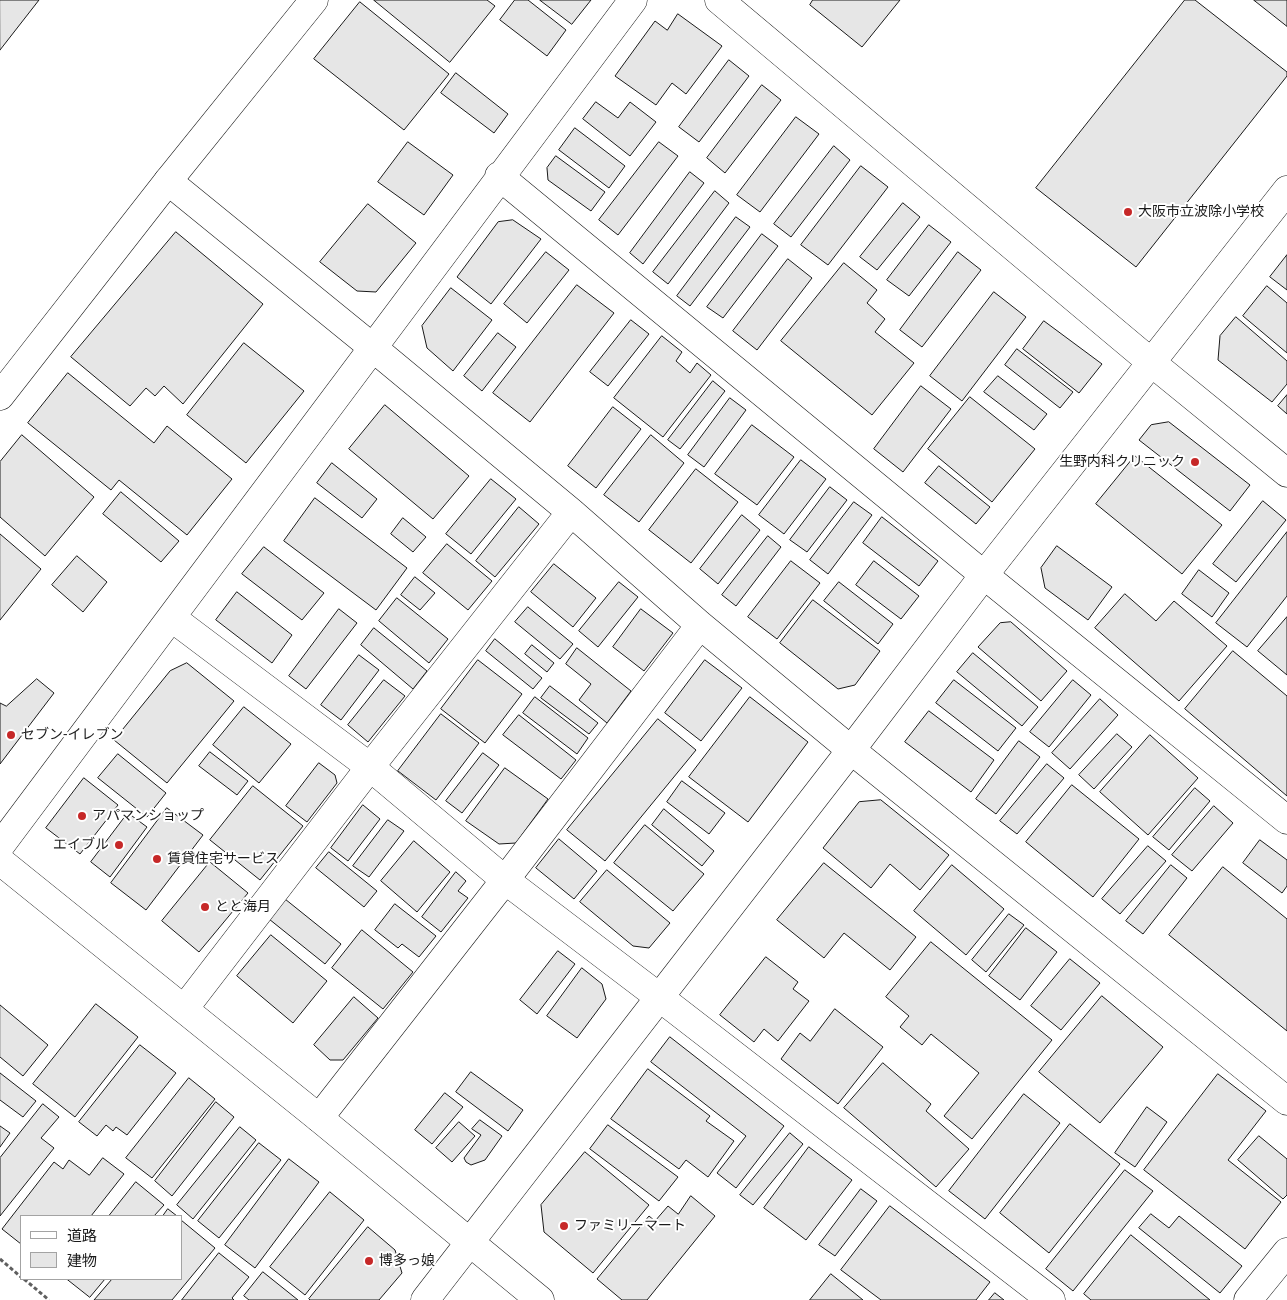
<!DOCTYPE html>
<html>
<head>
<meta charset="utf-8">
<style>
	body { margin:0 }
	#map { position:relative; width:1287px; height:1300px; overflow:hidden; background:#fff; font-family:"Open Sans","Noto Sans JP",sans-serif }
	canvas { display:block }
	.legend { position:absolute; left:20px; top:1215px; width:162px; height:65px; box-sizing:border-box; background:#fff; border:1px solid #a3a3a3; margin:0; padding:6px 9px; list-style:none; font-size:15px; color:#1a1a1a }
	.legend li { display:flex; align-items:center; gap:10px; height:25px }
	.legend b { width:25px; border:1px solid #a3a3a3 }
</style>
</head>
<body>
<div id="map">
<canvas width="1287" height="1300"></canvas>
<ul class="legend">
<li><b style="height:6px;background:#fff"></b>道路</li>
<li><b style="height:14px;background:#e6e6e6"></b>建物</li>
</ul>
</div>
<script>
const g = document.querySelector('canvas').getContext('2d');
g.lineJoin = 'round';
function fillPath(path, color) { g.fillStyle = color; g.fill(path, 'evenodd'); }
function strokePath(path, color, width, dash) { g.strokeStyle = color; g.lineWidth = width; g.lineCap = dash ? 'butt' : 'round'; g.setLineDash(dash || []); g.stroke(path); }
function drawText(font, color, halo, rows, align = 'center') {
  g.font = font + ' "Open Sans","Noto Sans JP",sans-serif'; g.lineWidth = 4; g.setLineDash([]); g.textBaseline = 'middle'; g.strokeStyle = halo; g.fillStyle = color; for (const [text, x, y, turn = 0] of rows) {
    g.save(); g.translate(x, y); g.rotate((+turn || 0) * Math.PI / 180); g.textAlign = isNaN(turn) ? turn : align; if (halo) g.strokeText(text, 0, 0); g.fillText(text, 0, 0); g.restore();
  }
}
const building = new Path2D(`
	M0,0H39L0,50Z
	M374,0H487L495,6L450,62Z
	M515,0H528L566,30L547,56L500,20Z
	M540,0H591L572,24Z
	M813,0H900L862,47L810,5Z
	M1185,0H1195L1287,72V76L1136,267L1036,188Z
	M1254,0H1287V26Z
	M360,2L449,74L404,130L314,59Z
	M678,14L722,46L686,94L672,83L656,105L615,76L655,21L667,30Z
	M729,60L749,76L699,142L679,127Z
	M456,73L508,114L494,133L441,93Z
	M762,85L781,100L725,173L707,158Z
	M596,102L618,118L630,102L656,122L630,156L583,119Z
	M796,117L819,134L760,212L737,195Z
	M575,128L625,166L609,188L559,150Z
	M408,142L453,175L424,215L378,182Z
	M659,142L678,156L618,235L599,220Z
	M834,146L850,160L791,237L774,224Z
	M556,156L605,192L591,211L548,180L547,168Z
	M861,166L888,187L828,265L801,245Z
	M690,172L704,183L643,264L630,253Z
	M715,191L729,203L668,284L653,272Z
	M903,203L920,217L877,270L860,257Z
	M368,204L416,243L376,292L357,291L320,262Z
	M736,217L750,227L690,306L677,296Z
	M513,220L541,239L491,304L457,277L498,222Z
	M929,225L951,242L909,296L887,280Z
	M176,232L263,304L183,404L164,386L155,396L146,388L130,406L71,357Z
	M762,234L778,246L723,318L707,307Z
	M546,252L569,270L527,323L504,304Z
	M958,252L981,270L922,347L900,330Z
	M1287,255V290L1270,277Z
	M788,259L812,278L757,350L733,331Z
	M844,263L877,290L867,303L885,319L875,332L914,363L872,415L781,341Z
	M577,285L614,313L530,422L493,393Z
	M1267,286L1287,303V353L1243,316Z
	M451,288L492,320L453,371L427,348L422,326Z
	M994,292L1026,317L962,401L930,376Z
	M1236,317L1287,361V384L1272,402L1218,360L1220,336Z
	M631,320L649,334L608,386L590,372Z
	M1044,321L1102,364L1079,393L1023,349Z
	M498,333L516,347L482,391L464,376Z
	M662,336L682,352L676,361L690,373L697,363L711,375L663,437L614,398Z
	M244,343L304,391L246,463L187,415Z
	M1017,349L1073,392L1060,408L1005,365Z
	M68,373L154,443L167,426L232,479L187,535L119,480L111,490L28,423Z
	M998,376L1047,414L1034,430L984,392Z
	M713,381L725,391L680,449L668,440Z
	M921,386L951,409L903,472L874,449Z
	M1287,395V414L1278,406Z
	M970,397L1035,449L992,502L928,449Z
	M730,398L746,410L704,467L688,455Z
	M385,405L469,476L433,519L349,449Z
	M613,407L641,429L596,488L568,466Z
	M1169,422L1250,485L1230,511L1139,440L1151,425Z
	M752,425L794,457L757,505L715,474Z
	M22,435L94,497L45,556L0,517V462Z
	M651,435L684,463L639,522L604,495Z
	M1135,456L1222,525L1182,574L1096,504Z
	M801,460L826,479L784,534L759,515Z
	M332,463L377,499L362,518L317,483Z
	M939,466L990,507L976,524L925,483Z
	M696,469L738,502L691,563L649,530Z
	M491,479L516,499L471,554L446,534Z
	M830,487L847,500L807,552L790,540Z
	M121,492L179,541L161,562L103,514Z
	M315,498L407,568L376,610L284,541Z
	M1263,501L1286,520L1236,582L1213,564Z
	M854,502L872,515L828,574L810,560Z
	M519,507L539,524L495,577L476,561Z
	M742,515L760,530L718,584L700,569Z
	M882,517L938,561L919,586L863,543Z
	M403,518L426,537L413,552L391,534Z
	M1287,532V596L1247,647L1216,623Z
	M0,534L41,569L0,620Z
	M768,536L781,547L736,606L722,595Z
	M447,544L492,581L468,610L423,573Z
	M1057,546L1112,587L1088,620L1045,588L1041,568Z
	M264,547L324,593L302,620L242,574Z
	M77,556L107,582L83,612L52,585Z
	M791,561L820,583L777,639L748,617Z
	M874,561L919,596L901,619L856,585Z
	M554,564L596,598L573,627L531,592Z
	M1199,570L1229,593L1212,617L1182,594Z
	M415,577L435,593L420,610L401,595Z
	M619,582L638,597L598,647L579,631Z
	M839,582L893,624L878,644L824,601Z
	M237,592L292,635L272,663L216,620Z
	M1125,594L1156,621L1174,601L1227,646L1179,701L1095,628Z
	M397,598L448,639L429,663L379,621Z
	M813,600L880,651L855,685L838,689L780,643Z
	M528,607L573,644L560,659L515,622Z
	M339,609L357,623L306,689L289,676Z
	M641,609L673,633L644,671L613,647Z
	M1287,617V675L1258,651Z
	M1011,622L1067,671L1041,701L978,647L1000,623Z
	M374,628L427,671L413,689L361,645Z
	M495,639L542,678L533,689L486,651Z
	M532,645L554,663L547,672L525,654Z
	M577,648L631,691L607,723L579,700L591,684L566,664Z
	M1233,651L1287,696V796L1185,709Z
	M973,653L1038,707L1022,726L957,672Z
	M359,655L379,670L341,720L321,705Z
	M478,660L522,694L485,743L441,709Z
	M705,660L742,688L701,741L665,713Z
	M187,663L234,701L167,783L114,740L170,671Z
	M37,679L54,693L0,764V703L6,706Z
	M384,680L405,696L368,742L348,725Z
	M954,680L1016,728L998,751L936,703Z
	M1073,680L1091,695L1049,747L1030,732Z
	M550,686L598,723L589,734L541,698Z
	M535,697L588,738L577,754L523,713Z
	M750,697L808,742L748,822L689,777Z
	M1100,699L1118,715L1070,769L1052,753Z
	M244,707L291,744L259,783L213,745Z
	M929,711L994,760L971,792L905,742Z
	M441,714L479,743L436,800L398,771Z
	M519,715L576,760L561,779L503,735Z
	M658,719L696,750L605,861L567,830Z
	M1117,734L1132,747L1094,789L1079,775Z
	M1150,735L1198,778L1148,835L1100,792Z
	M1019,741L1040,757L996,814L976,799Z
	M210,752L248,781L237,795L199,766Z
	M483,753L499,765L462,813L446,801Z
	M118,754L166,793L147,817L98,778Z
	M319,763L335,775L337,783L307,822L286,806Z
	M1047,764L1064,778L1017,834L1000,821Z
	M505,768L548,799L516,843L499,844L466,821Z
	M84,778L118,805L80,854L46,828Z
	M682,781L725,813L709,834L667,802Z
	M1072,785L1139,839L1093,897L1026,842Z
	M253,786L303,826L260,880L210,840Z
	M1195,788L1210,801L1169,850L1153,837Z
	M881,800L949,855L920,890L890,864L871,888L823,848L859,802Z
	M363,805L380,819L348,861L331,848Z
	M1214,806L1233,823L1192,871L1172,855Z
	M167,808L203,835L146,910L111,883Z
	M664,809L714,851L702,866L652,825Z
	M128,813L147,827L110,877L91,862Z
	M388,820L404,831L369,877L353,866Z
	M645,825L704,874L673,911L614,863Z
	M559,839L597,871L574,899L536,868Z
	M1260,840L1287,860V886L1282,893L1243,863Z
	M414,841L450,872L417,912L381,881Z
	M1148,846L1166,861L1120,914L1102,899Z
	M329,852L377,891L364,907L316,868Z
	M210,862L248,893L199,952L162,921Z
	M824,863L916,937L890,970L844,933L824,958L777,920Z
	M952,865L1004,909L966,955L914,911Z
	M1171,865L1187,878L1143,934L1126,921Z
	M1223,867L1287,919V1031L1169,935Z
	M607,870L670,923L649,948L633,946L580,902Z
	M456,872L466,881L458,891L468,898L441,932L422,917Z
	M285,899L341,944L325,964L269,919Z
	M395,904L436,936L419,957L402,944L398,948L375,930Z
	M1009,914L1024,925L986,972L972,960Z
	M1026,928L1057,952L1020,1000L989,976Z
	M362,930L413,972L383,1009L332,968Z
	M271,935L327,981L293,1023L237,976Z
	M931,942L1052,1040L972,1139L944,1116L979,1073L931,1034L922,1045L900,1027L909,1016L886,997Z
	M558,951L575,964L537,1014L520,1000Z
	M766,957L798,982L793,989L809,1001L778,1041L764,1029L754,1042L720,1015Z
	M1070,959L1100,983L1061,1030L1031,1006Z
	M582,968L602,984L606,999L577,1038L547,1016Z
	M1102,996L1163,1047L1100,1123L1039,1072Z
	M354,997L378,1018L343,1060H330L314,1045Z
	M96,1004L138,1037L75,1117L33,1084Z
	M0,1005L48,1045L23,1076L0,1057Z
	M835,1009L883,1047L838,1104L781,1059L800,1033L810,1041Z
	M670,1037L784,1126L736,1188L717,1173L746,1136L651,1062Z
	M140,1045L176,1073L127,1135L116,1127L113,1131L106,1125L97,1136L79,1122Z
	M883,1063L931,1104L926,1111L969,1149L936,1187L844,1108Z
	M648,1069L710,1116L706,1121L734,1141L708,1177L686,1160L679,1169L611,1119Z
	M471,1072L523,1110L508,1131L456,1092Z
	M0,1073L36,1101L23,1117L0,1100Z
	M1218,1074L1266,1111L1228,1160L1281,1202L1245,1249L1144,1170Z
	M189,1078L215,1099L152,1178L126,1158Z
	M445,1093L463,1107L432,1144L415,1130Z
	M1024,1094L1060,1123L985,1219L949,1191Z
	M216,1102L234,1117L172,1196L155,1181Z
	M43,1104L59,1117L41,1138L54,1148L0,1216V1158Z
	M1147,1107L1167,1122L1135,1167L1115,1153Z
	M480,1120L502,1136L485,1160L471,1165L466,1162L464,1158L481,1135L472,1129Z
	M459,1122L475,1136L452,1162L436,1148Z
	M1070,1124L1120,1164L1049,1253L1000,1213Z
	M608,1125L678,1177L659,1201L590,1149Z
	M0,1126L10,1133L0,1147Z
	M240,1127L256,1140L193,1219L177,1205Z
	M790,1133L803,1144L753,1205L740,1195Z
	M1259,1136L1287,1159V1195L1283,1199L1238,1160Z
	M259,1143L281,1160L219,1238L198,1221Z
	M809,1147L852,1180L806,1240L764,1208Z
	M585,1152L649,1205L593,1273L544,1232L541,1205Z
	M103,1158L124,1174L91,1216H21V1244L2,1229L54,1162L63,1169L69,1160L89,1175Z
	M289,1159L319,1182L255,1268L225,1245Z
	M1125,1170L1153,1191L1073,1291L1046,1269Z
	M136,1182L164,1205L154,1216H109Z
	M861,1189L877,1201L835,1256L819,1245Z
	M330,1192L364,1220L305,1295L270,1267Z
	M691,1196L715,1216L647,1300H622L597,1279L649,1216L655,1221L668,1206L678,1214Z
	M890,1206L990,1282L976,1300H881L841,1270Z
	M168,1209L177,1216H163Z
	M1151,1214L1169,1228L1179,1216L1242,1266L1220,1293L1139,1228Z
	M181,1220L215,1248L172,1300H94L112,1279H181Z
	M368,1227L395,1250L402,1273L379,1300H310L309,1299Z
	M1131,1235L1210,1300H1091L1084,1294Z
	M219,1253L249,1277L232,1298L234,1300H182Z
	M263,1272L298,1300H249L244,1296Z
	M831,1274L863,1300H810Z
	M67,1279H105L90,1297Z
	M995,1293L1004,1300H989Z`);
const path = new Path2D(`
	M0,1259L21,1277
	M24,1279L49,1300`);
const street = new Path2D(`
	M499,176L984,575L1287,820
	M372,347L571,512L700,625L851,750L1287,1101
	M0,396L168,181L314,0
	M172,618L370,767L505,880L659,997L1051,1300
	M0,846C211,565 420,281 633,0
	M184,1009L370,767L571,512
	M319,1118L505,880L700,625
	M1248,1300L1287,1252`);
const secondary = new Path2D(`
	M719,0L1152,363L1287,473
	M168,181L372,347
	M0,861L319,1118L540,1300
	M425,1300L851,750L984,575L1287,190`);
const markers = [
	[1128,212,5,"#c62828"],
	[1195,462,5,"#c62828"],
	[11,735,5,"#c62828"],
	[82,816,5,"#c62828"],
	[119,845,5,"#c62828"],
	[157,859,5,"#c62828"],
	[205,907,5,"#c62828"],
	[564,1226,5,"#c62828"],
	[369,1261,5,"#c62828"]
];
const poiNames = [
	["大阪市立波除小学校",1138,212],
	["生野内科クリニック",1185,462,"right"],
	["セブン-イレブン",21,735],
	["アパマンショップ",92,816],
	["エイブル",109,845,"right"],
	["賃貸住宅サービス",167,859],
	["とと海月",215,907],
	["ファミリーマート",574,1226],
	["博多っ娘",379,1261]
];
fillPath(building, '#e6e6e6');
strokePath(building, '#1a1a1a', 1);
strokePath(street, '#1a1a1a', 29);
strokePath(secondary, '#1a1a1a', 29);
strokePath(path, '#5f5f5f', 3, [4, 2.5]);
strokePath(street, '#fff', 28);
strokePath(secondary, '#fff', 28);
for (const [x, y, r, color] of markers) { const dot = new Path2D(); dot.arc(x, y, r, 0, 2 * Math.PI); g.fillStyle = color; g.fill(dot); strokePath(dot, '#fff', 2); }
drawText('14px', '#1a1a1a', '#fff', poiNames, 'left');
</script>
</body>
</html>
